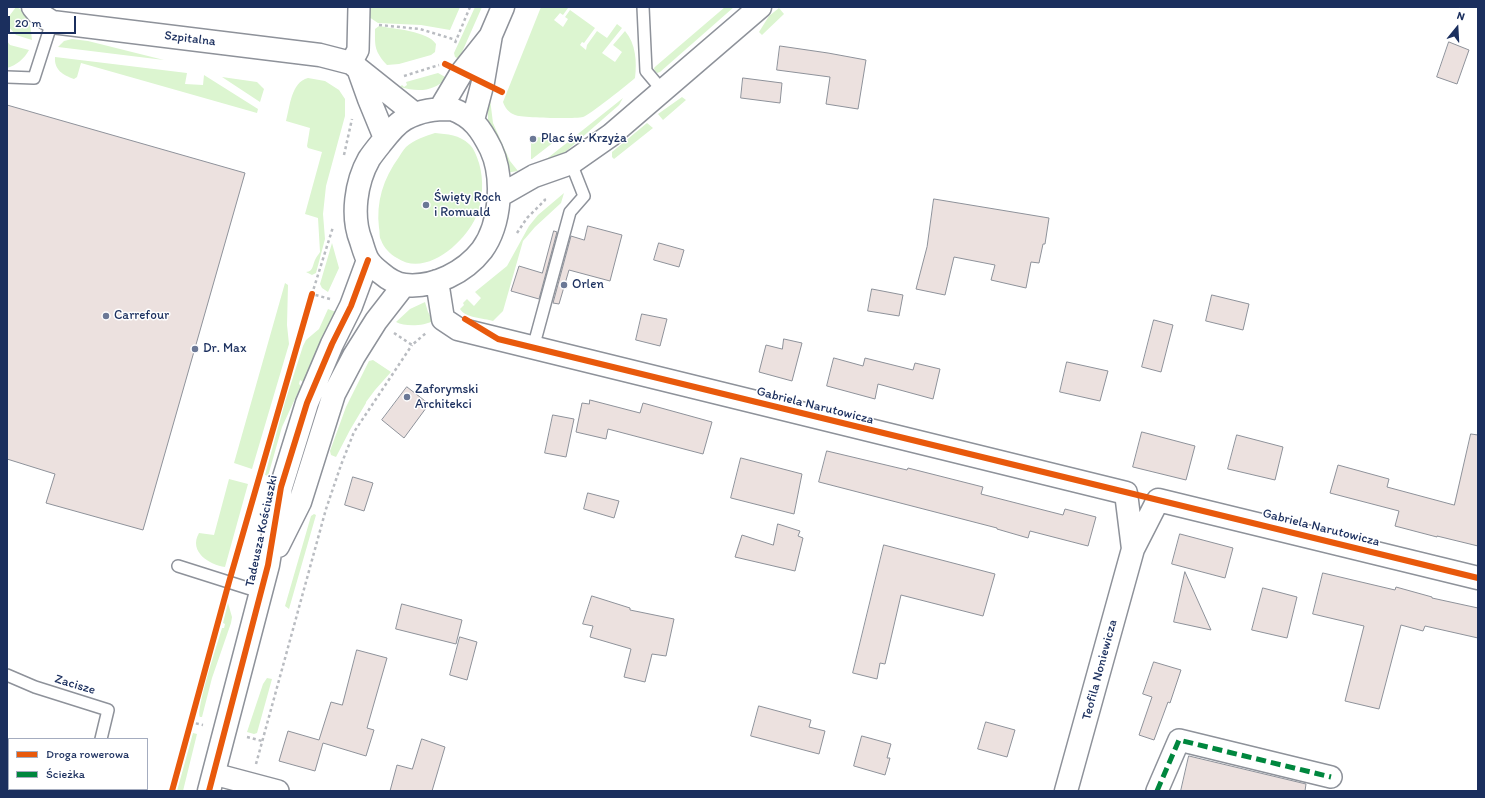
<!DOCTYPE html>
<html>
<head>
<meta charset="utf-8">
<style>
	body { margin:0 }
	#map { position:relative; width:1485px; height:798px; overflow:hidden; background:#fff; font-family:Itim,sans-serif }
	canvas { display:block }
	.frame { position:absolute; inset:0; border:8px solid #1b2f5e; pointer-events:none }
	.legend { position:absolute; left:8px; top:738px; width:140px; height:52px; box-sizing:border-box; background:#fff; border:1px solid #a4acbf; margin:0; padding:5px 7px; list-style:none; font-size:12px; color:#1b2f5e }
	.legend li { display:flex; align-items:center; gap:8px; height:20px }
	.legend b { width:20px; border:1px solid #a4acbf }
	.north { position:absolute; left:1437px; top:8px; width:40px; height:40px; -webkit-text-stroke:3px #fff; paint-order:stroke; rotate:18deg; font-size:11px; font-weight:700; line-height:16px; text-align:center; color:#1b2f5e }
	.north::after { content:''; display:block; margin:auto; width:14px; height:18px; background:#1b2f5e; clip-path:polygon(50% 0,100% 100%,50% 72%,0 100%) }
	.scale { position:absolute; left:8px; top:16px; width:68px; height:18px; box-sizing:border-box; border:2px solid #1b2f5e; border-top:0; padding-left:5px; font-size:12px; line-height:14px; white-space:nowrap; color:#1b2f5e; -webkit-text-stroke:3px #fff; paint-order:stroke }
</style>
</head>
<body>
<div id="map">
<canvas width="1485" height="798"></canvas>
<div class="frame"></div>
<ul class="legend">
<li><b style="height:5px;background:#e8590c"></b>Droga rowerowa</li>
<li><b style="height:5px;background:#00873e"></b>Ścieżka</li>
</ul>
<div class="north">N</div>
<div class="scale">20 m</div>
</div>
<script>
const g = document.querySelector('canvas').getContext('2d');
g.lineJoin = 'round';
function fillPath(path, color) { g.fillStyle = color; g.fill(path, 'evenodd'); }
function strokePath(path, color, width, dash) { g.strokeStyle = color; g.lineWidth = width; g.lineCap = dash ? 'butt' : 'round'; g.setLineDash(dash || []); g.stroke(path); }
function drawText(font, color, halo, rows, align = 'center') {
  g.font = font + ' Itim,sans-serif'; g.lineWidth = 3; g.setLineDash([]); g.textBaseline = 'middle'; g.strokeStyle = halo; g.fillStyle = color; for (const [text, x, y, turn = 0] of rows) {
    g.save(); g.translate(x, y); g.rotate((+turn || 0) * Math.PI / 180); g.textAlign = isNaN(turn) ? turn : align; if (halo) g.strokeText(text, 0, 0); g.fillText(text, 0, 0); g.restore();
  }
}
const green = new Path2D(`
	M16,7C29,12 31,27 32,40L16,35L7,25V19Z
	M370,7H460L450,30L421,25L378,23L369,17Z
	M475,7H482L459,59L455,57L454,53Z
	M541,7H566L568,8L563,15L560,13L554,20L563,27L568,19L565,17L570,10L595,28L584,43L582,42L580,45L586,50L587,45L597,31L607,38L617,24L622,28L602,53L615,62L622,52L613,45L625,31C636,44 637,62 635,78C630,83 588,116 583,117C575,119 521,118 515,115C509,113 505,108 503,102Z
	M725,7H734L660,72L657,73L655,71L654,68L656,66Z
	M779,8L784,14L762,35L759,32L769,16Z
	M379,26C394,29 428,31 436,44L435,52L431,55L399,64L387,65C374,51 375,46 375,29Z
	M72,39L88,41L164,60L58,47L64,41Z
	M7,41L10,45L29,50C24,59 17,65 7,68Z
	M55,57L187,73L185,84L203,85L204,75L258,109L257,113L81,63L77,77L74,79C63,75 54,70 55,57Z
	M438,73L447,78C433,92 418,92 400,87L402,85L404,87L407,85L406,82Z
	M222,77L257,82L264,89L260,102Z
	M308,78L325,81L339,90L345,99V116L326,186L323,214L325,239L316,273L312,275L306,272C314,271 312,265 316,258C317,256 319,254 320,252L318,218L305,214L322,152L308,148L307,146L310,128L286,121C290,107 291,82 308,78Z
	M682,97L686,100L663,120L658,114Z
	M623,98L619,105L563,154L539,165Z
	M488,99H490L493,123L510,161L518,171L505,173L488,120Z
	M647,123L653,128L614,159L612,157V152Z
	M435,133C447,134 460,135 469,144C474,148 477,157 479,163C484,180 483,200 476,217C465,242 426,278 397,258C390,254 384,248 381,240C379,237 380,232 379,228C376,202 383,179 399,157C401,154 403,150 406,147C414,140 425,136 435,133Z
	M531,137L559,138L532,159H531Z
	M564,193L561,203L535,227L523,241L503,311L493,321C484,318 465,318 460,309L464,305L463,303L467,299L474,306L481,298L475,292L507,266L529,226L538,215Z
	M332,243L339,268L328,292L322,288L320,284Z
	M285,283L288,285L287,325L289,344L252,469L234,463Z
	M425,302L428,312L433,321C424,326 405,327 396,322L410,309Z
	M328,309L336,312L303,382L300,380L299,384L301,386L282,427L268,476L265,475L285,402L303,346L306,340L319,329Z
	M373,360L391,372L375,390L366,402V403L350,430L336,457L331,455L330,451L346,407L369,361Z
	M229,479L248,484L225,567C210,565 188,552 199,533L214,535Z
	M314,514L316,515L289,609L285,606L311,516Z
	M228,603L232,617L231,623L212,678L202,717H200C196,708 218,642 222,628H224L225,624L223,623Z
	M267,678L272,679L257,733L254,734L247,732L263,684Z
	M193,733L197,734L183,791H177Z`);
const building = new Path2D(`
	M1449,42L1469,50L1457,84L1437,77Z
	M780,46L828,53L866,60L858,109L826,104L830,77L777,70Z
	M743,78L782,83L780,103L741,98Z
	M7,105L245,173L143,530L46,503L55,474L7,459Z
	M934,199L1049,218L1045,244H1043L1039,263L1031,262L1026,288L991,280L995,265L954,257L945,295L916,289L927,247Z
	M588,226L622,235L610,281L569,270L559,304L553,303L571,236L584,240Z
	M554,231L557,232L539,299L511,291L519,266L542,273Z
	M659,243L684,250L679,267L654,260Z
	M872,289L903,295L899,316L868,311Z
	M1212,295L1249,304L1243,330L1206,321Z
	M642,314L667,319L660,346L636,340Z
	M1154,320L1173,325L1161,372L1142,367Z
	M784,339L802,343L792,381L759,372L766,345L782,349Z
	M834,358L863,366L865,358L913,370L915,363L940,369L933,399L878,384L875,399L827,386Z
	M1067,362L1108,371L1100,401L1060,392Z
	M407,387L429,404L404,438L382,420Z
	M590,400L640,413L643,403L712,422L703,454L608,429L606,439L576,432L582,403L589,404Z
	M553,415L574,419L566,457L545,453Z
	M1142,432L1195,446L1186,480L1133,467Z
	M1471,434L1478,435V546L1437,536V537L1395,526L1399,511L1330,493L1338,465L1389,479L1387,487L1454,505Z
	M1237,435L1283,447L1275,480L1228,469Z
	M827,451L907,470L908,468L983,487L981,494L1063,515L1065,509L1096,517L1088,546L1030,531L1028,538L997,529V528L819,482Z
	M741,458L802,474L794,514L731,498Z
	M353,477L373,483L364,511L345,505Z
	M588,493L619,501L614,518L584,509Z
	M778,524L800,531L798,536L803,538L795,571L735,557L742,535L773,545Z
	M1180,534L1233,548L1225,578L1172,564Z
	M884,545L995,574L983,616L901,595L885,664L880,663L877,679L853,673Z
	M1185,572L1211,630L1174,622Z
	M1323,573L1395,590L1396,587L1432,597V598L1478,608V638L1425,626L1423,631L1401,625L1379,709L1345,701L1364,626L1313,614Z
	M1263,588L1297,597L1287,638L1252,630Z
	M592,596L630,608V610L674,619L666,656L652,654L645,682L624,677L631,649L590,637L593,626L583,624Z
	M402,604L462,620L456,644L396,629Z
	M460,637L477,642L467,680L450,675Z
	M357,650L387,658L367,728L374,730L366,756L323,743L315,771L279,761L288,731L319,740L331,702L342,705Z
	M1154,662L1181,670L1170,703L1168,702L1154,740L1139,735L1152,697L1143,694Z
	M759,706L811,720L809,727L825,731L819,754L751,736Z
	M986,722L1015,730L1007,757L978,749Z
	M862,736L891,744L887,758H890L885,775L854,766Z
	M422,739L445,747L432,791H390L397,765L412,769Z
	M1189,756L1306,784L1305,791H1181Z`);
const path = new Path2D(`
	M379,25L420,29L456,40
	M455,43L470,7
	M404,76L439,65
	M344,155L352,119
	M517,233L527,218L545,200L544,197
	M330,299L312,294L333,227
	M394,333L412,345L426,333
	M190,722L203,725
	M247,737L262,741
	M256,764L326,509L341,465L354,432L412,345`);
const service = new Path2D(`
	M643,7L646,71L662,90
	M7,77L34,78L52,22
	M533,348L570,212L584,196L571,163
	M178,566L260,592
	M7,675L35,687L108,710L101,739
	M90,791L91,789`);
const minor = new Path2D(`
	M351,63L358,50L359,7
	M214,774L278,791
	M1157,791L1179,740L1331,777`);
const tertiary = new Path2D(`
	M33,7L38,13L52,22L320,55L351,63L415,114
	M359,71L369,99L385,138
	M440,109L462,72L489,38
	M452,109C473,117 481,129 491,149C504,177 501,224 482,250C465,272 434,288 405,285C396,284 388,279 381,273C377,270 371,265 368,260C365,255 363,247 361,241C351,216 356,182 369,159C373,153 378,147 382,142C389,133 396,124 405,119C421,110 435,109 452,109Z
	M473,120L483,82L491,35L503,7
	M499,196L534,176L571,163L611,135L760,7
	M437,281L443,319L458,329L1126,493L1133,549
	M278,546L300,502L334,394L354,356L376,321L404,285
	M209,791L268,565L281,487L307,403L332,344L351,306L368,260
	M1066,791L1133,549L1158,500L1478,578`);
const quiet = new Path2D(`
	M1157,791L1179,740L1331,777`);
const cycleway = new Path2D(`
	M445,64L502,92
	M465,319L498,339L1478,578
	M172,791L229,582L312,294
	M209,791L268,565L281,487L307,403L332,344L351,306L368,260`);
const markers = [
	[533,139,4,"#6b7896"],
	[426,205,4,"#6b7896"],
	[564,285,4,"#6b7896"],
	[106,316,4,"#6b7896"],
	[195,349,4,"#6b7896"],
	[407,397,4,"#6b7896"]
];
const streetNames = [
	["Szpitalna",190,39,7],
	["Gabriela Narutowicza",815,406,14],
	["Gabriela Narutowicza",1321,528,14],
	["Tadeusza Kościuszki",262,531,-78],
	["Teofila Noniewicza",1100,670,-75],
	["Zacisze",75,685,17]
];
const poiNames = [
	["Plac św. Krzyża",541,139],
	["Święty Roch",434,198],
	["i Romuald",434,213],
	["Orlen",572,285],
	["Carrefour",114,316],
	["Dr. Max",203,349],
	["Zaforymski",415,390],
	["Architekci",415,405]
];
fillPath(green, '#dcf5d0');
fillPath(building, '#ece1df');
strokePath(building, '#8e929a', 1);
strokePath(service, '#8e929a', 14);
strokePath(minor, '#8e929a', 24);
strokePath(tertiary, '#8e929a', 25);
strokePath(path, '#b9bcc1', 2.5, [3, 3]);
strokePath(service, '#fff', 11);
strokePath(minor, '#fff', 21);
strokePath(tertiary, '#fff', 22);
strokePath(quiet, '#00873e', 5, [10, 5]);
strokePath(cycleway, '#e8590c', 6);
for (const [x, y, r, color] of markers) { const dot = new Path2D(); dot.arc(x, y, r, 0, 2 * Math.PI); g.fillStyle = color; g.fill(dot); strokePath(dot, '#fff', 1.5); }
drawText('13px', '#1b2f5e', '#fff', streetNames);
drawText('13px', '#1b2f5e', '#fff', poiNames, 'left');
</script>
</body>
</html>
